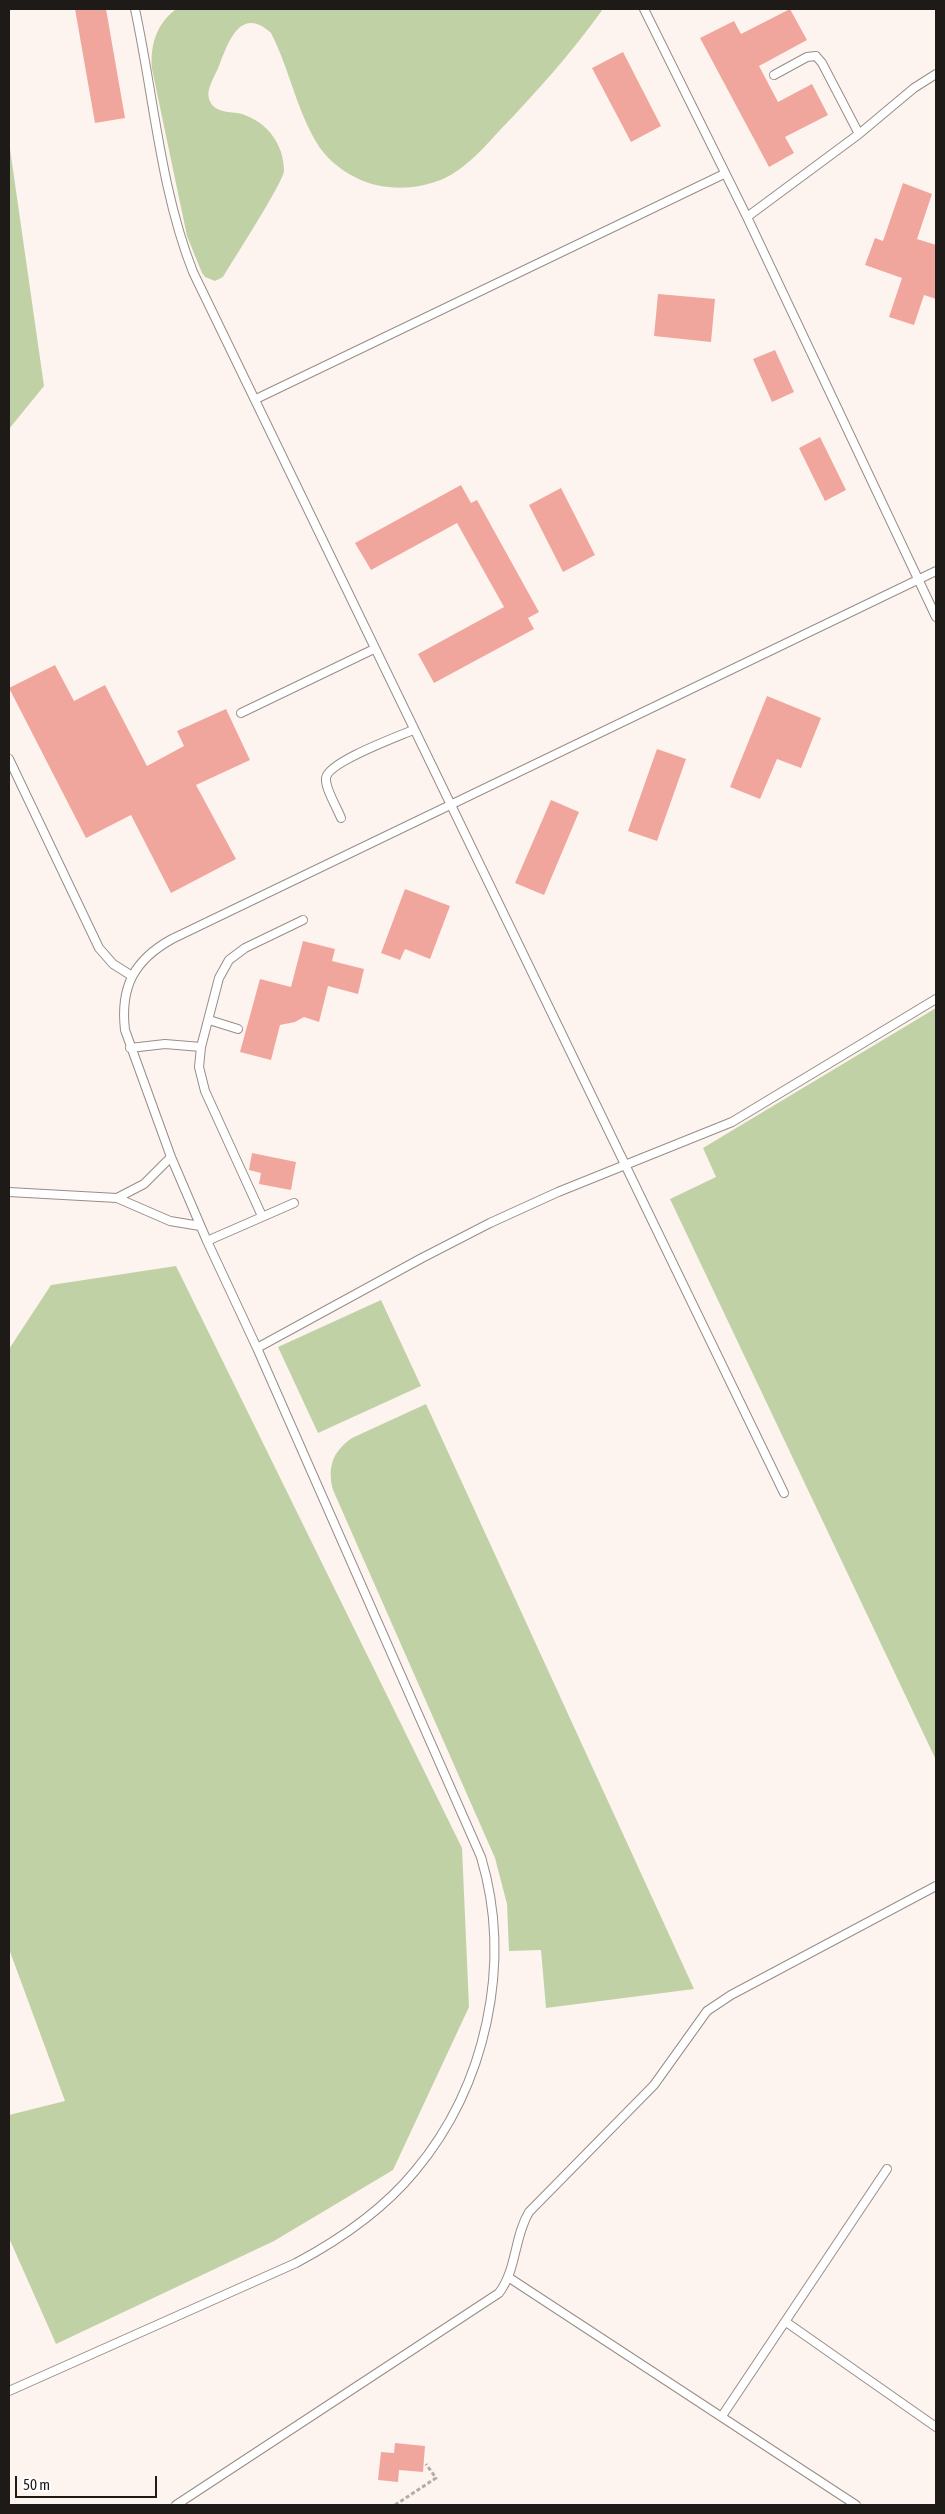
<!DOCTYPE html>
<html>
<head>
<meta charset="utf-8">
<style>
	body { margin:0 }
	#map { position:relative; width:945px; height:2514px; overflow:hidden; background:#fdf4ef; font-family:"Asap Condensed",sans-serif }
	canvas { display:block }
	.frame { position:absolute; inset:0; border:10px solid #1e1a18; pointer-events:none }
	.scale { position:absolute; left:15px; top:2476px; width:142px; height:22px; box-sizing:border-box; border:2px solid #1e1a18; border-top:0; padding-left:6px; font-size:15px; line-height:18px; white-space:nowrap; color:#1e1a18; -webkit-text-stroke:4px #fff; paint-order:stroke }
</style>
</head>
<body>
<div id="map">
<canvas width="945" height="2514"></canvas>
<div class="frame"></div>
<div class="scale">50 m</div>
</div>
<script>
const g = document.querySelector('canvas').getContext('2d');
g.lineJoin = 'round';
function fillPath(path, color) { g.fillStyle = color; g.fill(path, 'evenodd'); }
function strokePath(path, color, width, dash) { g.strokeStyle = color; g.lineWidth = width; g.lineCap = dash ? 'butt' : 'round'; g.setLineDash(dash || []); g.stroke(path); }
const green = new Path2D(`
	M176,9H603C572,52 537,92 500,130C484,148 465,169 443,179C421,188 399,190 376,185C355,180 333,166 320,148C297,113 290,70 271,33C240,5 228,43 219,66C215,76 206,89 209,99C214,114 230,111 242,114C267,122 284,144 284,171C284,181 232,262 223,277L215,281L205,277L202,273L187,236L152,69C150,46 156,24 176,9Z
	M9,142L44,386L9,429Z
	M936,1008V1760L670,1199L716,1177L703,1148Z
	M176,1266L462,1848L469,2007L393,2170L274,2241L56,2344L9,2238V2115L65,2101L9,1949V1349L51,1285Z
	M381,1300L421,1386L318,1433L278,1347Z
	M426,1404L694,1989L546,2008L541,1950L509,1951L507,1904L495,1858L333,1490C327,1467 333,1451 352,1438Z`);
const building = new Path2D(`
	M75,9H106L125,118L95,123Z
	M790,9L807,40L759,66L778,102L812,84L828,115L785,137L794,153L769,167L700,38L734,21L741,34Z
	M623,52L661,126L631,142L592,68Z
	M903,183L932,194L917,239L936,245V299L924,295L914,325L889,317L902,278L865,265L875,238L883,241Z
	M658,294L715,299L711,342L654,336Z
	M775,350L794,392L772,402L753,359Z
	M820,437L846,490L825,501L799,448Z
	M461,485L471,503L477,500L539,612L528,618L534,629L434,683L418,654L504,607L457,523L371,570L355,543Z
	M561,488L595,555L563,572L529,505Z
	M55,665L74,701L105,685L147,766L184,746L177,731L226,709L250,760L196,785L236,859L171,893L131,815L86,838L9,688Z
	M767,696L821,718L801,768L777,759L760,799L730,787Z
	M657,749L686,759L657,841L628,831Z
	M551,800L579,812L544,895L515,883Z
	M405,889L450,906L430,959L405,949L400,960L381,953Z
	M303,941L335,949L332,961L364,969L358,994L328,986L319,1022L304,1017L295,1022L280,1025L271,1060L240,1052L260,979L291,987Z
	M252,1153L296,1162L291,1190L259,1184L261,1173L249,1170Z
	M395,2443L425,2446L423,2472L399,2470L398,2482L378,2480L381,2452L394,2453Z`);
const path = new Path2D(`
	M395,2505L436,2478L426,2464`);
const lane = new Path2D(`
	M135,9C154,97 160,188 193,272L784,1493
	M644,9L747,217L936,617
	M774,75L807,57L816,56L822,63L859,134
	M747,217L859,134L914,88L936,74
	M256,399L724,174
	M241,713L374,649
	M9,759L99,948L113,964L132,976
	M341,818C337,807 325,789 326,778C328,762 397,737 413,730
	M209,1020L238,1029
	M130,1048L165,1044L201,1047
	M9,1192L117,1198L170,1221L200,1226
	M117,1198L144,1184L171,1157
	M262,1216L205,1091L199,1067L201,1047L219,978L229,960L245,948L303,920
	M207,1241L294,1203
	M257,1348L422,1258L490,1223L558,1192L732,1122L936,999
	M508,2277L856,2505
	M786,2322L936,2427
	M9,2391L296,2263C341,2239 383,2210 415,2171C486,2086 513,1964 481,1857L257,1348L207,1241L171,1157L125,1030C120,987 134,960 172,939L936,571
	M722,2416L887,2169
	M176,2505L499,2293C517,2269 514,2237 529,2212L654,2085L707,2011L731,1995L936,1886`);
fillPath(green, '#c1d1a6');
fillPath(building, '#f1a69d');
strokePath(lane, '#988d88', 10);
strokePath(path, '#b3aba7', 3, [4, 2.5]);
strokePath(lane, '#fff', 8);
</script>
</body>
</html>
